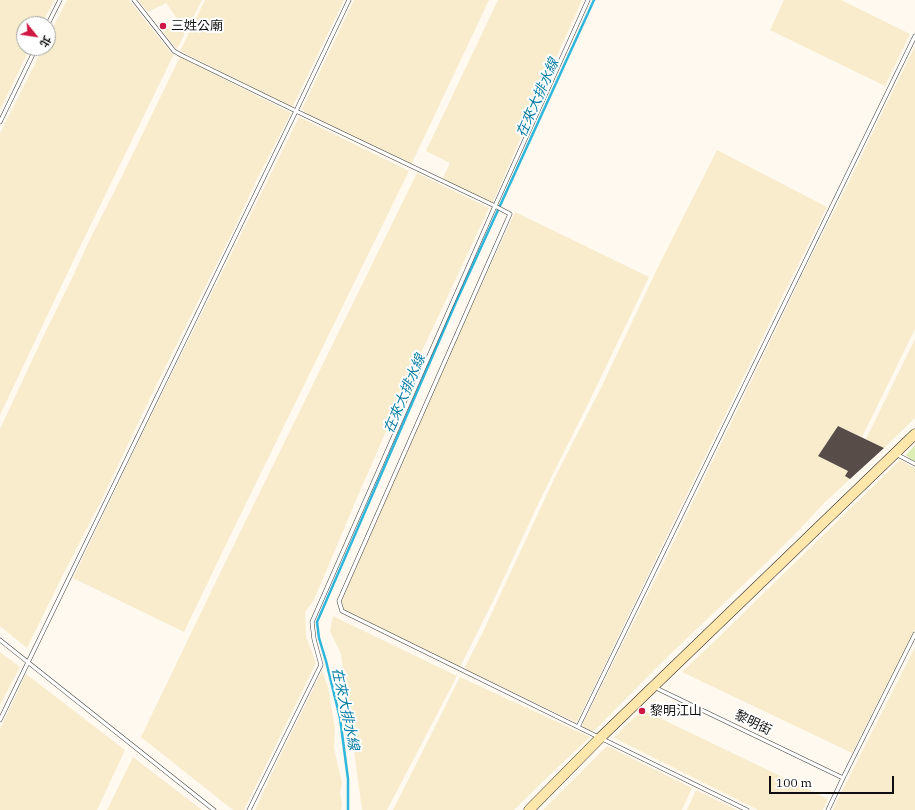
<!DOCTYPE html>
<html>
<head>
<meta charset="utf-8">
<style>
	body { margin:0 }
	#map { position:relative; width:915px; height:810px; overflow:hidden; background:#fff9f0; font-family:"IBM Plex Serif","Noto Sans TC",serif }
	canvas { display:block }
	.north { position:absolute; left:16px; top:16px; width:40px; height:40px; box-sizing:border-box; background:#fff; border:1px solid #9f9f9f; border-radius:50%; rotate:120deg; font-size:11px; font-weight:700; line-height:16px; text-align:center; color:#0e0e0e }
	.north::after { content:''; display:block; margin:auto; width:14px; height:18px; background:#ce1742; clip-path:polygon(50% 0,100% 100%,50% 72%,0 100%) }
	.scale { position:absolute; left:769px; top:776px; width:125px; height:18px; box-sizing:border-box; border:2px solid #0e0e0e; border-top:0; padding-left:5px; font-size:12px; line-height:14px; white-space:nowrap; color:#0e0e0e; -webkit-text-stroke:3px #fff; paint-order:stroke }
</style>
</head>
<body>
<div id="map">
<canvas width="915" height="810"></canvas>
<div class="north">北</div>
<div class="scale">100 m</div>
</div>
<script>
const g = document.querySelector('canvas').getContext('2d');
g.lineJoin = 'round';
function fillPath(path, color) { g.fillStyle = color; g.fill(path, 'evenodd'); }
function strokePath(path, color, width, dash) { g.strokeStyle = color; g.lineWidth = width; g.lineCap = dash ? 'butt' : 'round'; g.setLineDash(dash || []); g.stroke(path); }
function drawText(font, color, halo, rows, align = 'center') {
  g.font = font + ' "IBM Plex Serif","Noto Sans TC",serif'; g.lineWidth = 4; g.setLineDash([]); g.textBaseline = 'middle'; g.strokeStyle = halo; g.fillStyle = color; for (const [text, x, y, turn = 0] of rows) {
    g.save(); g.translate(x, y); g.rotate((+turn || 0) * Math.PI / 180); g.textAlign = isNaN(turn) ? turn : align; if (halo) g.strokeText(text, 0, 0); g.fillText(text, 0, 0); g.restore();
  }
}
const farmland = new Path2D(`
	M0,0H54L42,24H24V48H30L0,110Z
	M67,0H129L171,53L174,54L76,255L0,415V133L43,48H48V37Z
	M138,0H202L177,49L163,32L178,20L166,3L148,12Z
	M205,0H344L293,106L288,105L180,51Z
	M354,0H489L411,165L306,114L302,109Z
	M498,0H582L522,135L492,204L442,180L450,163L426,151Z
	M784,0H841L910,34L885,86L770,30Z
	M915,46V329L862,437L838,426L818,456L848,471L845,476L850,479L823,504L799,530L765,564L660,664L595,730L592,731L583,727V723L664,562L807,265L847,186L883,111Z
	M180,57L291,113L256,181L233,231L152,394L100,503L62,577L27,648L0,626V429L42,339L74,274L89,241L122,176Z
	M299,117L409,171L233,530L184,632L73,578L144,430Z
	M717,150L827,207L785,291L578,720L575,722L466,670L465,667L482,634L555,477L600,390L658,267Z
	M417,173L489,208L407,383L354,505L314,600L305,612L306,636L316,663L244,810H233L141,737L221,571Z
	M515,212L649,277L588,404L539,502L494,599L460,667L345,613L341,607L343,596L439,377Z
	M915,339V418L884,448L866,439Z
	M900,460L915,468V629L852,753L682,672L717,639Z
	M333,616L457,676L387,810H362L341,654L330,631Z
	M915,647V810H833L838,799Z
	M0,652L20,667L0,705Z
	M322,671L328,687L335,728L334,748L342,783L340,793L342,804L341,810H255L281,754Z
	M26,674L125,750L97,810H0V729Z
	M460,677L590,737L539,785L514,810H393Z
	M643,710L828,799L823,810H758L614,738L627,724Z
	M607,746L692,788L682,810H543Z
	M133,757L202,810H107Z
	M696,790L737,810H687Z`);
const green = new Path2D(`
	M915,445V463L906,455Z`);
const stream = new Path2D(`
	M348,810V779L340,718L326,661L319,638L317,622L456,302L594,0`);
const building = new Path2D(`
	M838,426L884,448L850,479L845,476L848,471L818,456Z`);
const lane = new Path2D(`
	M134,0L174,51L181,55L296,111L495,206L510,214L339,601L342,611L747,810
	M48,24L60,0
	M0,122L36,48
	M896,454L915,464
	M0,640L214,810
	M654,687L843,778
	M0,720L296,111L349,0
	M578,727L915,36
	M249,810L321,665L314,639L312,622L495,206L588,0
	M828,810L843,778L915,634`);
const secondary = new Path2D(`
	M529,810L600,738L915,434`);
const markers = [
	[163,26,4,"#ce1742"],
	[642,711,4,"#ce1742"]
];
const poiNames = [
	["三姓公廟",171,26],
	["黎明江山",650,711]
];
const streetNames = [
	["黎明街",753,723,26]
];
const waterNames = [
	["在來大排水線",538,98,-66],
	["在來大排水線",405,394,-67],
	["在來大排水線",345,709,78]
];
fillPath(farmland, '#f8eccc');
fillPath(green, '#ddeeb5');
strokePath(stream, '#2eb7db', 2.5);
fillPath(building, '#584c49');
strokePath(lane, '#414141', 4.5);
strokePath(secondary, '#303030', 11);
strokePath(lane, '#fff', 3.5);
strokePath(secondary, '#ffe6ab', 10);
for (const [x, y, r, color] of markers) { const dot = new Path2D(); dot.arc(x, y, r, 0, 2 * Math.PI); g.fillStyle = color; g.fill(dot); strokePath(dot, '#fff', 1.5); }
drawText('13px', '#0e0e0e', '#fff', poiNames, 'left');
drawText('13px', '#0e0e0e', '#fff', streetNames);
drawText('italic 14px', '#0a7fa6', '#fff', waterNames);
</script>
</body>
</html>
